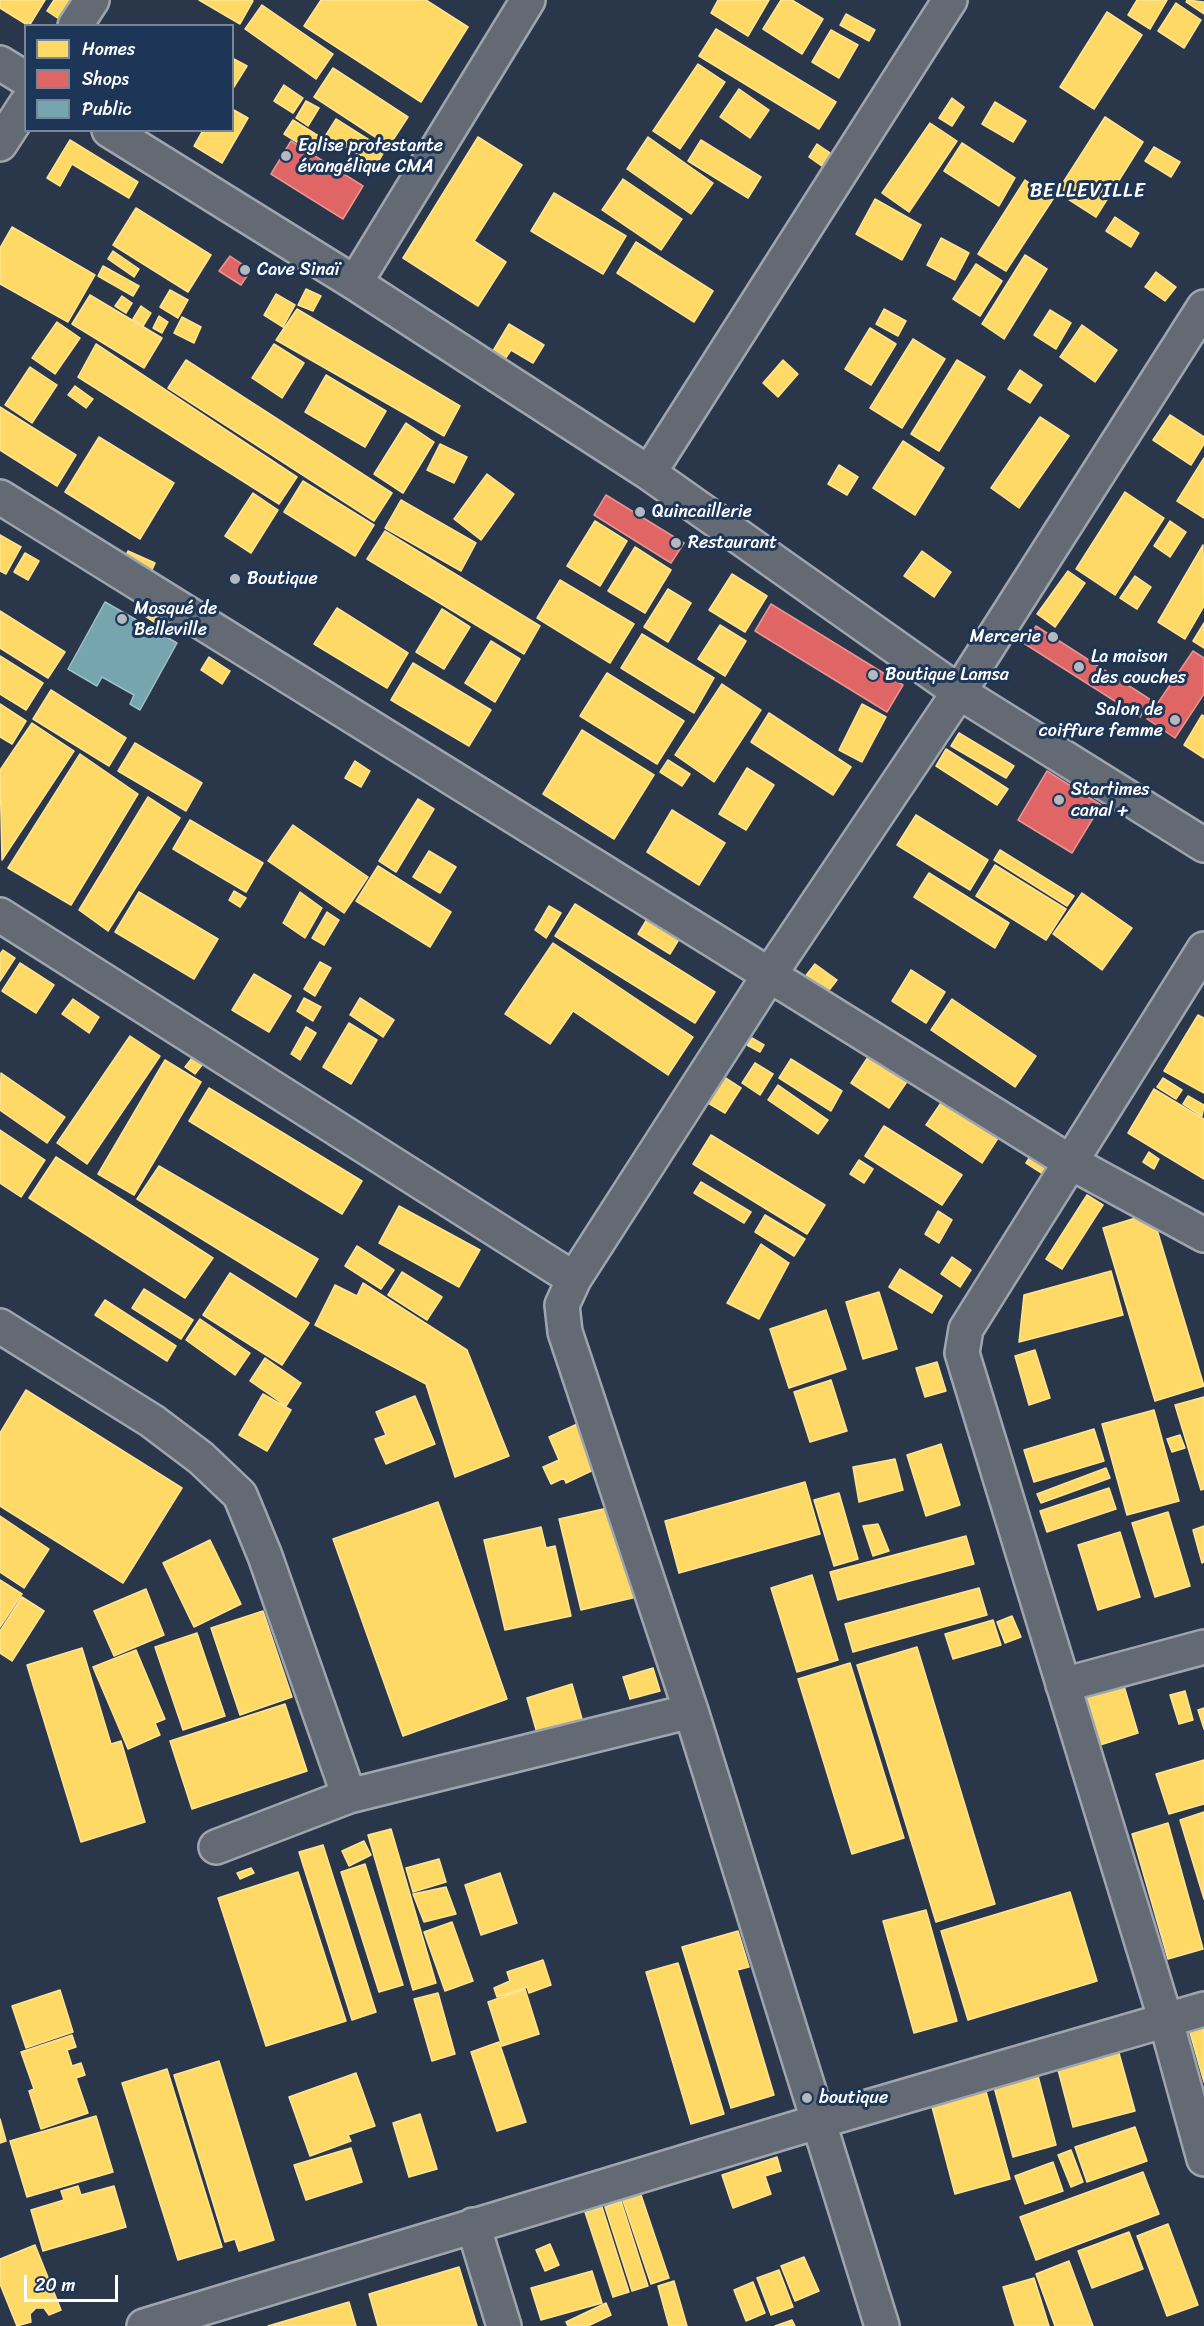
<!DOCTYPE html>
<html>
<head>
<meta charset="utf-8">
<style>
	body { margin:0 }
	#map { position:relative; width:1204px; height:2326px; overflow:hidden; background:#2a374a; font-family:Sriracha,sans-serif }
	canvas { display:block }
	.legend { position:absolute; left:24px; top:24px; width:210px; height:108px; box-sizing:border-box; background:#1d3557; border:2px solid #77869a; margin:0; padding:8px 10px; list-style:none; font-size:18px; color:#fff }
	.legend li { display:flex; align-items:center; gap:12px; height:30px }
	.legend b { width:30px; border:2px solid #77869a }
	.scale { position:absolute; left:24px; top:2275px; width:94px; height:27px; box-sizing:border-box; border:3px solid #fff; border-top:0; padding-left:8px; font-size:18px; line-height:21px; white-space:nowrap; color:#fff; -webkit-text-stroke:4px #1d3557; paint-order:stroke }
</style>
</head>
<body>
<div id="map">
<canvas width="1204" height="2326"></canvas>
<ul class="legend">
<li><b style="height:16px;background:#ffd966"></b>Homes</li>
<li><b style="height:16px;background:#e06666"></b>Shops</li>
<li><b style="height:16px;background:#76a5af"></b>Public</li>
</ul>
<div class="scale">20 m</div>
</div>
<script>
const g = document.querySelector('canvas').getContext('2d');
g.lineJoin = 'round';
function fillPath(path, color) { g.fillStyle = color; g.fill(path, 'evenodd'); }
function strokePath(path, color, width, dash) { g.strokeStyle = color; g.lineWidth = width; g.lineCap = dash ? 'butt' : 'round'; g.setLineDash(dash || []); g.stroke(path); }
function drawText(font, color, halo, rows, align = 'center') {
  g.font = font + ' Sriracha,sans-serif'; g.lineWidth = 6; g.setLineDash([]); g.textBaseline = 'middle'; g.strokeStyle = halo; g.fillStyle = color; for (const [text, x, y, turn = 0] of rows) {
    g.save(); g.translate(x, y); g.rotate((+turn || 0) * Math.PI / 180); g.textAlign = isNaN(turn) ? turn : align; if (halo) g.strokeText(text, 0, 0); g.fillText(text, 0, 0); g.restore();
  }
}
const homes = new Path2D(`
	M0,0H45L29,26L0,8Z
	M54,0H71L59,19L47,11Z
	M199,0H252L253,1L240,24Z
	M321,0H426L468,27L421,102L304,26Z
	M718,0H769L748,36L711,13Z
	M781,0H792L823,19L802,54L763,29Z
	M1137,0H1167L1150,29L1128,15Z
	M1187,0L1204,2V14L1186,2Z
	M1176,3L1201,20L1184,48L1158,31Z
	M262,5L333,54L316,79L245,29Z
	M1107,12L1142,35L1094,109L1060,87Z
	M846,14L875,30L869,41L840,25Z
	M716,29L836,102L819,129L699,56Z
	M831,30L858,45L839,78L812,62Z
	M232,58L247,66L232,90Z
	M698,64L725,82L680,149L653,131Z
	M333,68L408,117L389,146L314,97Z
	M284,85L303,98L293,113L274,101Z
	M739,89L769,110L750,138L720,117Z
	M952,98L964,107L952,126L939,118Z
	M306,101L319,108L308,126L296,118Z
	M995,102L1026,121L1013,142L982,124Z
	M232,109L248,118L222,163L194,146L203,130H232Z
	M1105,117L1143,142L1096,217L1057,192Z
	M336,119L385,150L376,166L326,135Z
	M293,120L325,140L316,154L284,134Z
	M930,123L957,141L909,212L882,193Z
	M478,137L522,165L474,241L506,262L478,306L403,258Z
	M648,137L713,183L691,214L627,169Z
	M70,140L138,182L129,198L72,164L60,186L47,178Z
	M701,140L761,177L748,198L688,161Z
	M962,143L1015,178L999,206L944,171Z
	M817,144L842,161L833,174L809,157Z
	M1154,147L1180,162L1171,177L1145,161Z
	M623,179L682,219L661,250L602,210Z
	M1025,180L1053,199L1006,271L978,254Z
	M554,193L626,236L603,274L531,231Z
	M875,199L921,225L902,260L856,234Z
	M136,208L211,255L188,292L113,245Z
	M1115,217L1139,233L1131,247L1106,231Z
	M12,227L95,275L68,322L0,284V248Z
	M941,238L969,253L955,280L927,265Z
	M636,242L713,291L694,322L617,273Z
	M113,251L139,269L134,277L108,259Z
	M1025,255L1047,269L1004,339L982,324Z
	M976,264L1002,281L980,316L953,299Z
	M103,266L139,286L133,296L98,276Z
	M1156,272L1176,287L1165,301L1145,287Z
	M306,289L321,296L313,311L298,305Z
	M170,290L188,300L178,318L160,307Z
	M276,294L295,305L283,327L264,315Z
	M90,295L162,338L144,368L72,324Z
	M122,296L132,303L126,313L115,306Z
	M141,306L151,313L143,326L133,319Z
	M297,309L460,406L444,436L276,340Z
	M884,309L906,321L898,336L876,324Z
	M1050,310L1071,323L1056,349L1034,335Z
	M159,316L168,322L162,333L153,328Z
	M182,317L201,327L194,343L174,333Z
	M57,322L80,338L55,374L32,358Z
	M509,324L544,345L533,363L511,350L505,359L493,351Z
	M1082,325L1117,350L1095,382L1060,357Z
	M870,328L896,344L871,385L845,369Z
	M913,339L945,359L902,428L870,408Z
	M96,344L297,477L279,504L78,377Z
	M274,344L304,363L282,398L252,378Z
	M186,360L392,493L374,521L168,388Z
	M783,360L798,374L778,397L763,383Z
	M957,360L985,377L939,451L911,434Z
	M30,367L57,385L32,423L5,405Z
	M1020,370L1042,385L1030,403L1008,389Z
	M326,375L386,411L365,447L305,412Z
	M75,386L93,399L86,408L68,395Z
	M0,407L76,455L57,486L0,450Z
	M1170,415L1204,437V444L1191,465L1153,440Z
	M1040,417L1069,436L1019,508L991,488Z
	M406,423L434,442L403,493L374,474Z
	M99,437L174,483L140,539L65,492Z
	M903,441L944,468L915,515L873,488Z
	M440,444L467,457L454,483L427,470Z
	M1204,458V518L1177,501Z
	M839,465L858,477L847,495L828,484Z
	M487,474L514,494L481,540L454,519Z
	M303,481L374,525L355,556L284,512Z
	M1125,492L1164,518L1115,595L1076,569Z
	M253,493L278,510L251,553L225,536Z
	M401,500L476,543L461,571L385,528Z
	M595,521L627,541L600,586L567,566Z
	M1170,521L1186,532L1170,557L1154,546Z
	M385,531L540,626L524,654L367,559Z
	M0,535L21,547L6,574L0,571Z
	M1203,545L1204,606L1185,639L1158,622Z
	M635,547L671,570L645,613L608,591Z
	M128,551L155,563L141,595L113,582Z
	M922,551L951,572L934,597L904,576Z
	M25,553L39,561L28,580L14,572Z
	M1068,571L1085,583L1055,627L1037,614Z
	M732,574L767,596L745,632L709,610Z
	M1135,576L1151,587L1137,609L1120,598Z
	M560,580L634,624L610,663L537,618Z
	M668,589L691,603L668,642L644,627Z
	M151,594L180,614L168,631L139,612Z
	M337,608L408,653L387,688L314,644Z
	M442,609L470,627L444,669L416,652Z
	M0,611L65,652L48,678L0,648Z
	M1204,623V648L1193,641Z
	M720,625L746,641L725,676L698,659Z
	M642,634L714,678L694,713L621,668Z
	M491,641L520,659L495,702L465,683Z
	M0,656L43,683L26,710L0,694Z
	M209,657L230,671L222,684L201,670Z
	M413,663L491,710L469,746L391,700Z
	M607,673L684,721L657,764L580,716Z
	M722,684L761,710L714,782L675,755Z
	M51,690L126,738L109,766L33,719Z
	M0,704L26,721L12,744L0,737Z
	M862,704L886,717L862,762L839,750Z
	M769,713L851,767L833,795L751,742Z
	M1202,715L1204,716V758L1184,745Z
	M32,723L74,751L2,860L0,770Z
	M582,730L654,775L614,839L543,794Z
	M959,733L1014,766L1006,778L951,746Z
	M135,743L202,783L186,811L118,771Z
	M946,749L1008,789L997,805L936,766Z
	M80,754L138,794L71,905L8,868Z
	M668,760L690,774L682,786L660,772Z
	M355,761L370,771L361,787L345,778Z
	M747,768L774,785L746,830L719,814Z
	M148,797L180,818L108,931L79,910Z
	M418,799L434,809L396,872L379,861Z
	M672,810L725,843L699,885L647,852Z
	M916,815L988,860L970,890L897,845Z
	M190,820L263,863L246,892L173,849Z
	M293,825L368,877L344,913L268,861Z
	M1000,850L1074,896L1067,906L994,860Z
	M429,851L456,867L440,893L413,877Z
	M995,865L1066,909L1046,940L976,896Z
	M378,866L451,912L430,947L356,901Z
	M929,873L1009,923L995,948L914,897Z
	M234,891L246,898L240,907L229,900Z
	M139,892L218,939L194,979L115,932Z
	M300,892L322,908L305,938L283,923Z
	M1082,893L1132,928L1102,970L1053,934Z
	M575,904L715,992L695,1023L555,936Z
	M549,906L561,913L546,938L535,930Z
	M652,911L684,931L670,954L638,934Z
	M327,912L339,920L324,945L312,938Z
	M553,943L693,1037L668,1075L573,1011L550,1044L505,1014Z
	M3,950L15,958L0,981V954Z
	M320,962L331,968L315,996L304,989Z
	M20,963L54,985L36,1013L2,991Z
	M815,964L837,980L826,994L804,978Z
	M911,970L945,992L926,1023L892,1001Z
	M254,974L291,996L269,1032L232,1010Z
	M304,998L321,1007L313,1021L297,1011Z
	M360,998L394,1020L383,1037L350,1015Z
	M73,999L99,1017L89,1033L62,1014Z
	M952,999L1036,1056L1015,1087L931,1030Z
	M1198,1015L1204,1018V1093L1164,1071Z
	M349,1023L377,1040L351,1084L323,1067Z
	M306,1027L316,1033L300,1060L291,1054Z
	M130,1036L160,1056L87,1164L57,1143Z
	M752,1038L764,1045L760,1052L747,1045Z
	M870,1054L908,1080L889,1108L851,1083Z
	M192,1058L202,1065L195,1074L185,1067Z
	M791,1059L842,1091L831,1111L779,1078Z
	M165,1060L201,1082L134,1195L98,1174Z
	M755,1063L773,1074L760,1095L742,1083Z
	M1,1073L65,1117L47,1143L0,1110Z
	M724,1077L741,1088L725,1113L708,1103Z
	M1163,1078L1182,1090L1176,1099L1157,1087Z
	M778,1085L828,1120L818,1134L768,1100Z
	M209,1088L362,1181L342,1214L189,1121Z
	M1154,1089L1204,1119V1179L1128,1133Z
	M1188,1096L1204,1105L1202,1116L1183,1104Z
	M943,1100L998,1138L982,1163L926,1125Z
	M884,1126L962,1175L942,1205L865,1156Z
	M0,1130L45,1160L21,1197L0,1183Z
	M711,1135L825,1205L807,1234L693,1164Z
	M1037,1146L1064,1164L1054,1181L1026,1163Z
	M1149,1152L1159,1159L1154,1169L1143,1162Z
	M56,1157L213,1258L185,1298L29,1198Z
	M859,1160L873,1169L864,1183L850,1174Z
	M159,1166L318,1259L296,1297L137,1199Z
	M701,1182L751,1212L744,1223L694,1193Z
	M1087,1195L1103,1205L1062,1269L1046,1259Z
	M399,1206L480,1250L459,1287L379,1243Z
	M938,1211L952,1220L939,1243L925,1234Z
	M1152,1213L1204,1386L1155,1401L1103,1228Z
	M765,1215L805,1239L794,1256L755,1232Z
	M761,1244L789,1263L759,1319L727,1303Z
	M357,1246L394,1270L381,1289L345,1266Z
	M952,1257L971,1270L960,1287L941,1274Z
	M900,1269L942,1296L932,1313L889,1287Z
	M1111,1271L1123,1315L1019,1342L1024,1295Z
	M402,1272L442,1297L427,1320L388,1295Z
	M230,1273L309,1323L282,1365L203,1315Z
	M363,1283L467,1350L509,1456L455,1477L426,1384L315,1325L335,1285L357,1296Z
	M144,1289L193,1320L181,1339L132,1308Z
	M879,1292L897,1349L863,1359L846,1302Z
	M105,1300L176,1346L167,1361L95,1315Z
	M826,1310L846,1369L789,1388L770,1329Z
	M200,1319L250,1353L235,1375L186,1340Z
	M1035,1350L1050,1398L1029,1405L1015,1356Z
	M265,1358L301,1383L286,1406L250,1381Z
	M937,1362L946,1391L925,1397L916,1368Z
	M831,1380L847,1431L810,1442L794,1392Z
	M26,1390L182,1488L123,1583L0,1506V1433Z
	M263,1394L291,1410L267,1451L239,1435Z
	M415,1396L435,1444L386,1464L375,1439L386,1435L376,1412Z
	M1204,1397V1489L1201,1490L1175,1405Z
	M1154,1410L1179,1501L1127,1515L1102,1424Z
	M586,1420L606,1464L566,1483L564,1478L551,1484L543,1467L559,1460L549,1437Z
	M1094,1429L1104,1461L1034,1482L1024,1450Z
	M1180,1435L1185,1448L1172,1452L1167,1439Z
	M941,1444L960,1505L926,1516L907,1455Z
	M895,1459L903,1490L859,1502L853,1467Z
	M1106,1468L1110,1478L1041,1503L1037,1494Z
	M805,1482L820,1534L679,1573L665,1521Z
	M1109,1488L1116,1509L1047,1532L1040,1511Z
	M839,1493L858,1559L834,1566L814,1500Z
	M438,1502L507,1699L403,1736L333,1539Z
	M621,1505L641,1596L581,1610L559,1519Z
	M1168,1512L1190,1586L1155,1597L1132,1523Z
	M0,1516L49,1549L24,1588L0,1572Z
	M878,1524L889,1551L873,1556L863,1526Z
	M1204,1526V1562L1202,1563L1193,1530Z
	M541,1527L546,1548L555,1546L571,1616L505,1630L484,1540Z
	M1120,1532L1140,1597L1098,1610L1078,1545Z
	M966,1536L974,1564L838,1600L830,1572Z
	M210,1540L241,1604L194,1627L163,1563Z
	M812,1575L838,1660L797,1672L771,1588Z
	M0,1580L22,1594L0,1627Z
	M979,1588L987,1615L853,1652L845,1624Z
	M146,1589L164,1635L114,1656L94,1611Z
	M22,1597L44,1611L12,1661L0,1653V1631Z
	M263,1611L292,1697L240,1715L211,1628Z
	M1012,1616L1021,1637L1005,1643L997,1622Z
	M993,1620L1001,1645L953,1659L945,1634Z
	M197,1633L225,1716L183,1730L155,1647Z
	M917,1647L995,1904L936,1922L857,1665Z
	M82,1648L111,1744L121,1741L145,1822L81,1842L27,1665Z
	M136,1650L165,1719L155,1723L160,1735L128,1749L93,1667Z
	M850,1663L904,1838L852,1854L798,1679Z
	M653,1668L660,1691L630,1699L623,1677Z
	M572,1684L582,1719L537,1733L527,1698Z
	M1124,1686L1138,1733L1100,1745L1085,1698Z
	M1185,1691L1193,1720L1179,1724L1170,1695Z
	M285,1704L307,1771L192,1809L170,1741Z
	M1204,1708V1729L1198,1710Z
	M1204,1760V1804L1169,1814L1156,1774Z
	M1204,1812V1899L1180,1820Z
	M1168,1823L1203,1949L1168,1959L1132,1834Z
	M391,1829L436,1983L413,1990L368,1835Z
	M364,1841L371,1855L349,1866L342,1851Z
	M323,1845L376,2012L352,2020L299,1852Z
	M439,1859L446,1882L413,1892L406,1868Z
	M365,1864L403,1985L379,1992L341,1872Z
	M251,1868L254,1873L240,1879L237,1873Z
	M298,1872L346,2021L266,2046L218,1898Z
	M500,1873L517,1923L481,1935L465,1885Z
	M446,1887L456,1914L424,1922L413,1894Z
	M1070,1892L1097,1981L968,2020L941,1931Z
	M926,1910L957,2021L914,2033L883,1921Z
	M452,1922L473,1981L445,1991L424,1932Z
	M738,1931L749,1967L737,1970L774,2095L731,2108L682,1947Z
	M543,1960L551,1985L529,1993L527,1987L497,1997L494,1988L510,1981L507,1972Z
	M678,1963L724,2114L691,2124L646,1972Z
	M525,1989L539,2034L502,2046L488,2002Z
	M60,1990L73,2032L26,2048L12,2006Z
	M438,1993L455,2054L432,2061L414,1999Z
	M1204,2025V2082L1189,2029Z
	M72,2035L76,2047L67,2050L72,2066L81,2063L85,2075L76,2078L88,2113L41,2129L29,2091L34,2089L21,2052Z
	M499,2042L526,2122L497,2131L471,2052Z
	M1117,2046L1135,2111L1073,2127L1056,2062Z
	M219,2061L274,2240L239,2251L235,2239L225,2242L174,2075Z
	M167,2069L222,2247L178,2260L122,2083Z
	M356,2073L375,2126L348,2135L351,2141L310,2156L289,2097Z
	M1038,2076L1056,2145L1013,2157L994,2087Z
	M985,2088L1010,2179L955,2194L931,2103Z
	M420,2114L437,2169L409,2177L393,2123Z
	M96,2116L113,2172L27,2197L10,2141Z
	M0,2119L6,2141L0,2143Z
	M1135,2127L1147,2161L1087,2182L1075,2147Z
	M351,2148L362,2182L306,2200L294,2165Z
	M1071,2150L1083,2182L1071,2187L1058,2155Z
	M777,2157L781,2171L765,2176L771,2194L733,2208L722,2175Z
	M1053,2162L1063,2191L1025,2204L1015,2176Z
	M1143,2172L1159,2214L1036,2260L1020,2217Z
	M78,2186L81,2195L114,2186L126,2227L43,2251L31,2210L64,2200L61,2191Z
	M640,2192L669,2278L651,2284L622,2198Z
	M621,2201L648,2286L632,2291L605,2207Z
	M602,2207L629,2292L613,2297L585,2212Z
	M1168,2224L1198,2305L1167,2316L1137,2236Z
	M1129,2232L1143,2269L1092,2288L1078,2251Z
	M550,2244L559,2265L545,2271L536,2250Z
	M35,2245L61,2310L49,2315L44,2308H36L30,2314L31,2322L17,2326L0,2284V2259Z
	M804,2257L819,2291L795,2301L781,2266Z
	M1069,2261L1093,2326H1055L1036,2274Z
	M459,2267L477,2326H378L369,2294Z
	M779,2270L793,2307L771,2315L757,2278Z
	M592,2271L602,2303L541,2320L531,2288Z
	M1034,2278L1049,2326H1015L1003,2287Z
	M674,2281L687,2326H669L658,2286Z
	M753,2282L765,2313L746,2321L734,2290Z
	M349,2302L356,2326H268Z
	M606,2303L611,2315L588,2326H568L566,2322Z
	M792,2320L795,2326H775Z`);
const shops = new Path2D(`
	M291,141L363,186L343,219L271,174Z
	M230,256L251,270L241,285L219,271Z
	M606,495L684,543L671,563L594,515Z
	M771,604L903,685L887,712L755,631Z
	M1036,626L1151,700L1140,717L1025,644Z
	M1193,651L1204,658V694L1175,738L1147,719Z
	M1047,771L1101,805L1072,853L1018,820Z`);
const public = new Path2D(`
	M105,602L177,643L140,710L130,704L134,695L102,677L97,686L68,669Z`);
const minor = new Path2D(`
	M75,26L92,0
	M0,63L26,79
	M109,130L355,283L649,473L959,692L1204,845
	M0,144L26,104
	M355,283L528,0
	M649,473L950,0
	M0,497L1072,1163L1204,1235
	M0,915L574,1279
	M1204,949L966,1329L962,1353L1166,2021L1204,2159
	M0,1326L152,1421L201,1458L240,1495L265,1556L349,1796
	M1063,1685L1204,1647
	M216,1847L349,1796L691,1711
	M473,2225L504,2326
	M144,2326L820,2121L1204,2009
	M882,2326L691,1711L565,1332L562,1305L574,1279L770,974L959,692L1204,307`);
const markers = [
	[286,156,6,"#b4b9c0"],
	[245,270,6,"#b4b9c0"],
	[640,512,6,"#b4b9c0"],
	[676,543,6,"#b4b9c0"],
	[235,579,6,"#b4b9c0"],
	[122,619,6,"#b4b9c0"],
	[1053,637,6,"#b4b9c0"],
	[1079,667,6,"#b4b9c0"],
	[873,675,6,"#b4b9c0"],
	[1175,720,6,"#b4b9c0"],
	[1059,800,6,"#b4b9c0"],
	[807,2098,6,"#b4b9c0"]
];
const poiNames = [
	["Eglise protestante",298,146],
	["évangélique CMA",298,167],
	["Cave Sinaï",257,270],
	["Quincaillerie",652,512],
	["Restaurant",688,543],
	["Boutique",247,579],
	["Mosqué de",134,609],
	["Belleville",134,630],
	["Mercerie",1041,637,"right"],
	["La maison",1091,657],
	["des couches",1091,678],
	["Boutique Lamsa",885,675],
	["Salon de",1163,710,"right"],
	["coiffure femme",1163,731,"right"],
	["Startimes",1071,790],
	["canal +",1071,811],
	["boutique",819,2098]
];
const neighbourhoodNames = [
	["BELLEVILLE",1088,192]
];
fillPath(homes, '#ffd966');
strokePath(homes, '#ffe494', 1.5);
fillPath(shops, '#e06666');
strokePath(shops, '#e99494', 1.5);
fillPath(public, '#76a5af');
strokePath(public, '#9fc0c7', 1.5);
strokePath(minor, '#9fa5ae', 38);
strokePath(minor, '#636a74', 33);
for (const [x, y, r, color] of markers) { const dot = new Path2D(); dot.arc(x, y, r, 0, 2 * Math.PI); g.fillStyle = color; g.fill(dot); strokePath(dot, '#1d3557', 2); }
drawText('18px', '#fff', '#1d3557', poiNames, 'left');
g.letterSpacing = '1.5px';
drawText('20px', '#fff', '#1d3557', neighbourhoodNames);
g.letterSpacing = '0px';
</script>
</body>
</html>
